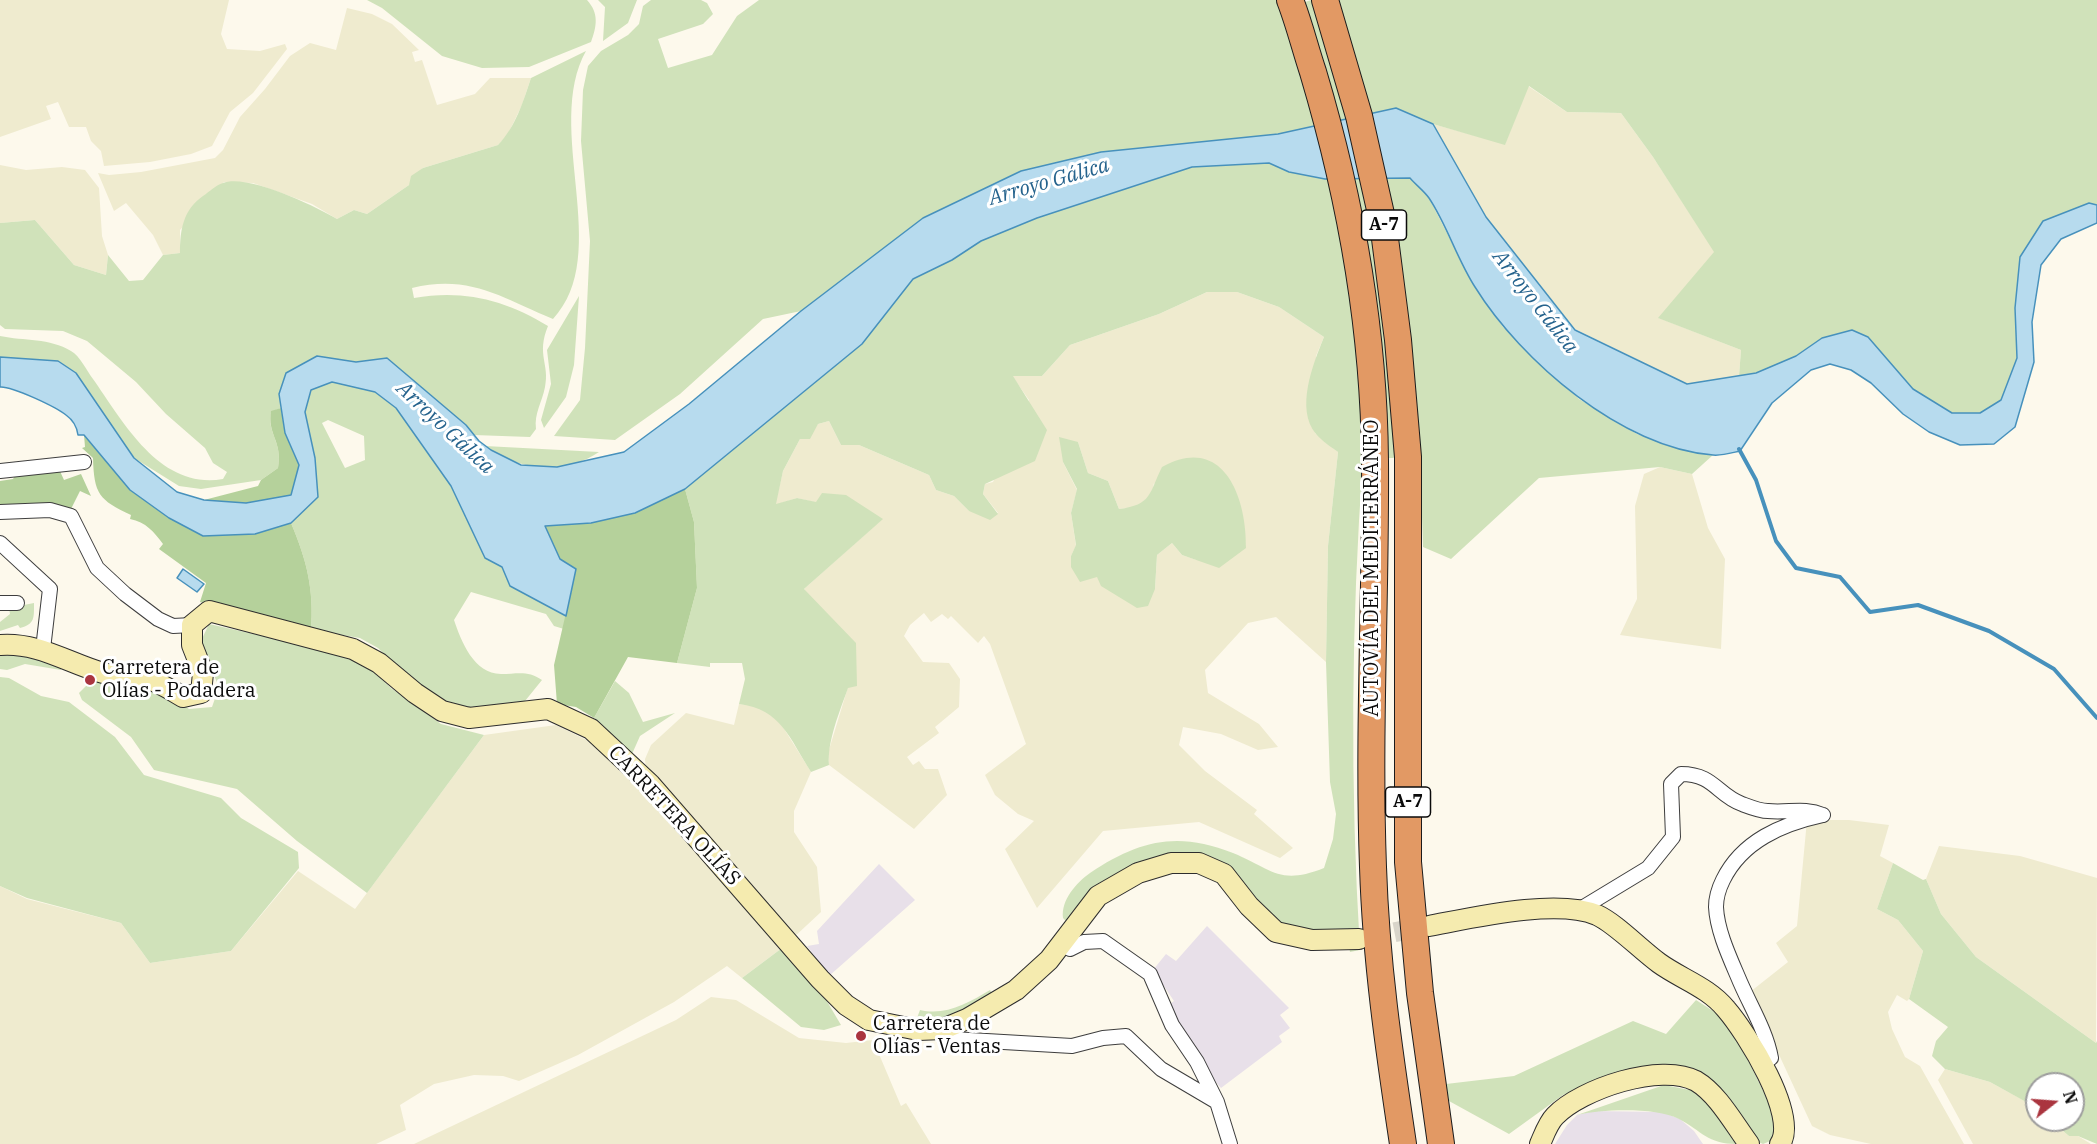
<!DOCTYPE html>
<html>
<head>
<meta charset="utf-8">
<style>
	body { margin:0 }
	#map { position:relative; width:2097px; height:1144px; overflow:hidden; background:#fdf9ec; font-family:"IBM Plex Serif",serif }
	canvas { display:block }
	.north { position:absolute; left:2025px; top:1072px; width:60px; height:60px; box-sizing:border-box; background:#fff; border:2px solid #9d9d9d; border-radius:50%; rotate:73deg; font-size:16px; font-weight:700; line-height:24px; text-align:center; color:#0b0b0b }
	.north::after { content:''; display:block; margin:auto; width:21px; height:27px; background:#aa353f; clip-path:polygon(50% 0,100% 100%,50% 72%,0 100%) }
</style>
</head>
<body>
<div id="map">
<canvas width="2097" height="1144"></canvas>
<div class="north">N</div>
</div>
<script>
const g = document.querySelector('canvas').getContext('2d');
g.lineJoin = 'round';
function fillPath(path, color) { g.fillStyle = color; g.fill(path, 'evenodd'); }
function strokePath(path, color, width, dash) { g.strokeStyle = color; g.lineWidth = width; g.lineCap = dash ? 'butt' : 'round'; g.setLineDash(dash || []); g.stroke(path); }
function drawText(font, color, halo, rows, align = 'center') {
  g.font = font + ' "IBM Plex Serif",serif'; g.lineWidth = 6; g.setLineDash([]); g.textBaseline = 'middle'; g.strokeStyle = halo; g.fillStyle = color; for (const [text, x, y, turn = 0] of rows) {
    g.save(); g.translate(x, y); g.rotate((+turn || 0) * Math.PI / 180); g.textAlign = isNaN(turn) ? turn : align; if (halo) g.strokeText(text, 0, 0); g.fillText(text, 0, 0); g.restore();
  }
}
const industrial = new Path2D(`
	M879,864L915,900L829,976L807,946L819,944L817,931Z
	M1207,926L1289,1008L1280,1015L1290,1028L1279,1036L1282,1042L1221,1088L1202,1067L1164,1008L1174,1001L1153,970L1166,954L1176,961Z
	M1594,1111L1662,1112L1680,1119L1694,1131L1703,1144H1555L1567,1125L1577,1115Z`);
const farmland = new Path2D(`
	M0,0H229L221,34L227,49L260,51L285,44L287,49L253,93L230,112L212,146L191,154L150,162L104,166L101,151L91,141L86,127H69L58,102L46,106L51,119L0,137Z
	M347,8L372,14L392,24L419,50L412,52L415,62L422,60L437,105L475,94L490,78H531L522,105L507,136L498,145L423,168L409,185L367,214L354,210L337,219L312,204L253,183L224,182L180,230V253L163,255L153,235L126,203L114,211L98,173L109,175L141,172L215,158L223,150L240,117L265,89L290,56L310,43L336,50Z
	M1528,86L1567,112L1621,113L1653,157L1715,252L1659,318L1741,350L1739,376L1687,384L1575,329L1486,217L1433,124L1505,144Z
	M0,165L26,170L62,167L85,170L99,188L102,236L108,255L106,275L74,265L35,220L0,223Z
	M1207,292H1237L1279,307L1324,337L1316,356L1315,433L1338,452L1328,546L1326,662L1276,617L1248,623L1205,670L1208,693L1259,724L1278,747L1258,750L1221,734L1183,727L1179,745L1205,771L1257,810L1254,814L1293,848L1280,858L1199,822L1103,831L1037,908L1005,849L1034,821L1018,814L995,795L985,775L1026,744L990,644L984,636L978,643L951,616L948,619L942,614L931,622L924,613L910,625L904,636L923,662L949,663L960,679L959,707L935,727L939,733L907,757L913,765L919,761L925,769H938L947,795L914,829L829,765L828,753L848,687L804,589L882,519L797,498L775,505L783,471L800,439L818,424L829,421L841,445H859L929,475L936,490L954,496L969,511L998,513L983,494L985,484L993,482L1029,400L1012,376H1042L1070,345L1159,314ZM1078,442L1088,473L1108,481L1119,509L1137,507L1152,494L1154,483L1197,560L1182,555L1172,543L1157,555L1155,589L1098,577L1071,556L1076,546L1071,513L1077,490L1063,462Z
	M1660,467L1692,474L1708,528L1725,559L1721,649L1620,635L1637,599L1635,506L1644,474Z
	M739,704L757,706L778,719L811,772L794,811V832L817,867L821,912L792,939L646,772L645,759L651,745L686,713L734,725Z
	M556,725L609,751L782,948L742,978L727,966L674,1002L578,1055L519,1081L503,1076L474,1075L434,1084L400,1105L406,1130L376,1144H0V886L27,899L121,923L150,963L231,951L298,871L355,909L484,735Z
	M1807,820H1849L1889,825L1880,856L1893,863L1877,909L1898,920L1923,951L1909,999L1907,1001L1897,995L1888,1012L1892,1029L1905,1057L1920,1066L1964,1144H1871L1830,1135L1812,1126L1750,992L1788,962L1776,943L1797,926Z
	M1939,846L2020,856L2097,878L2096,1043L1976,957L1941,914L1926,879Z
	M711,997L736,1000L799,1038L846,1043L873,1040L901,1106L906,1103L931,1144H414L676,1020Z
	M1945,1069L1990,1082L2034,1106L2037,1108V1120H2050L2069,1136H2078L2091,1144H1973L1938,1080Z`);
const green = new Path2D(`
	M367,0H587C599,13 597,26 591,42L529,67L482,68L442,56L382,8Z
	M598,0H637L628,23L603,41L605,7Z
	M651,0H701L707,3L713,14L703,24L658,39L668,68L712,55L737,16L759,0H1277L1282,10L1311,0H2097V205L2089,203L2043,221L2015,311L2017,358L2001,400L1980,413H1952L1913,389L1868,337L1822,338L1796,356L1756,373L1739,376L1741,350L1658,318L1714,252L1653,157L1621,113L1567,112L1529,86L1505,145L1433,124L1396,108L1278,134L1227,140L856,271L801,311L763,319L680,394L615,440L554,436L580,400L585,348L590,241L581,141L583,90L588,66L601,51L628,35L639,24L643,6Z
	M586,51C543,128 614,254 553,319C502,298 470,274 412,288L414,298C463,289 506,300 548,326C536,355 550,364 545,387C542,403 534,413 536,429L530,437L474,435L466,425L387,358L356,362L340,360L279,394L281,408L271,412C267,435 283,441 278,468L261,480L201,489L179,486L134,458L76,373L58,361L0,357V336C24,341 50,338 71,351C80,356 87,371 93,379C124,423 160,490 223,479L227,472L213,463L205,448L166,414L136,382L87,341L63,331L5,329L0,325V223L35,220L74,265L106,275L108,255L129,281L143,280L163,255L180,253C180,230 183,210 203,196C209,192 216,185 223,183C246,173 316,206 337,219L354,210L367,214L409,185L411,176L423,168L498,145C516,126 523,102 531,78Z
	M1269,163C1316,183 1360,179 1410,178L1429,198L1474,286L1503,327L1579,399L1637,434L1666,444L1713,455L1692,474L1660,467L1539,478L1451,559L1423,547L1420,457L1363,459C1351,623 1350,787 1360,950L1350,952L1346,929L1299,932L1280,924L1209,857L1188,853L1167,856L1068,923L1063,918C1061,900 1076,883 1090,873C1139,840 1178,831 1233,853C1272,869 1279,886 1324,868L1333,839L1336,814L1330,782L1326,662L1328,546L1338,452C1331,447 1322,441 1316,434C1295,409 1313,364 1324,337L1279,307L1237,292H1207L1159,314L1070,345L1042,376H1013L1047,430L1035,461L985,484L983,494L998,514L990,520L969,511L954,496L936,490L929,475L859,445H841L829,421L818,424L810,439H800L783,471L776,504L797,498L816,502L822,493L846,495L883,519L804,589L856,643L857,686L848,688C840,711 827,741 829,765L811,772C790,739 781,709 739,704L745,679L742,663H710V667L677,663L697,588L694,522L685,489L862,344L913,279L952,260L981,241L1037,218L1143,181L1192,167Z
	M579,296L574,365L566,397L544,428L541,420L551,384L547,350Z
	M332,382L375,392L396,408L451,486L485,558L502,567L510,586L566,616L564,629L554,626L546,614L471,592L454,620C461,641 474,674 501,674C517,674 528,670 542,680L525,701L465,710L437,700L408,678L378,648L360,638L311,630C314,589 307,561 291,523L318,497L315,458L305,412L311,390ZM328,420L364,436L365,460L345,468L322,423Z
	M1059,437L1078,442L1088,473L1108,481L1119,509C1152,505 1149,493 1162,467C1223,433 1247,497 1246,548L1219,568L1182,555L1172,543L1157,555L1155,589L1148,606L1137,608L1101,586L1097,577L1080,582L1071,567V556L1076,545L1071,513L1077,489L1063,462Z
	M485,446L599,452C566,475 516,471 485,446Z
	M34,603C34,618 35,624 20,628L18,625L0,631V622L10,614L9,608Z
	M209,624L321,649L363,662L391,688L441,724L484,735L367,893L297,841L237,789L154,770L131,737L82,700L79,693L87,685L97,680L138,690L170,693L189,709L212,707L219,687L200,643Z
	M0,652L36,654L62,665L61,670L25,664L7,670L0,669Z
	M0,677L9,678L41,696L69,702L115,737L144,775L221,798L241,818L298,852L299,868L231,951L150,963L121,923L27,898L0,886Z
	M615,681L629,693L643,722L675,713L640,736L632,754L594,718Z
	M1893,863L1923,880L1926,879L1941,914L1976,957L2096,1043L2097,1041V1144L2078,1136H2069L2050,1120H2073V1084H2037V1108L1990,1082L1945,1069L1932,1056L1936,1041L1948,1027L1909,999L1923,951L1898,920L1877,909Z
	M782,948L825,998L841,1025L824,1030L801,1027L742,978Z
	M990,990L993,995C970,1009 945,1026 917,1018L920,1010C946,1016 968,1003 990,990Z
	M1696,1000L1721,1016L1748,1060L1773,1111L1775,1139L1763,1144L1750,1138L1717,1093L1629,1072L1563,1095L1509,1134L1449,1101L1446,1084L1514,1076L1633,1021L1666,1034Z
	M1664,1085L1695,1091L1724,1119L1737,1144C1707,1144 1702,1131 1679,1119C1656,1107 1602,1109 1577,1115Z`);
const forest = new Path2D(`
	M281,408L285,433L299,465L291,496L246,503L204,500L258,486L261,480L278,468C283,441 267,435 271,411Z
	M84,435L130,490L255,534L291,523C307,561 314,589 311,630L200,602L206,583L159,549L163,544C154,532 146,522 130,519L131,515C99,500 94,494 93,458L82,448L85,447Z
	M59,469L64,480L81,474L91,496L80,491L70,511L53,503L0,507V481L13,479L18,471Z
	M685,489L694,522L697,588L677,663L628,657L594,718L576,707L557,704L554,665L576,569L560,559L544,526L591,523L635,513Z`);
const water = new Path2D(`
	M1396,108L1433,124L1486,217L1575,330L1687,384L1756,373L1796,356L1822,338L1852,330L1868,337L1913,389L1952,413H1980L2001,400L2017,358L2015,308L2020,257L2043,221L2089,203L2097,205V223L2061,239L2041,265L2032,322L2034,362L2015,427L1994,444L1960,445L1929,432L1903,414L1871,383L1851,370L1830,364L1811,370L1772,403L1740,451C1731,453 1721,456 1713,455C1622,448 1521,361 1475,287C1457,259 1447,225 1429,198C1424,191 1416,185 1410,178L1325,179L1289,172L1269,163L1192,167L1037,218L981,241L952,260L913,279L862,344L685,489L635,513L591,523L545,526L560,559L576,569L566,616L510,586L502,567L485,558L451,486L396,408L375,392L332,382L311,390L305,412L315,458L318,497L291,523L255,534L203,536L169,518L130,490L84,435H78C77,427 73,420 66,415C56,407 12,386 0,387V357L58,361L76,373L134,458L177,492L204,500L246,503L291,495L299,465L285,433L279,394L286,373L317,356L356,362L387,358L466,425L479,441L491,450L521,465L557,467L624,452L689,404L801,311L923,218L1021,171L1101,152L1278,134Z
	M183,569L204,584L197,592L177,578Z`);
const stream = new Path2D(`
	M1739,449L1756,480L1776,541L1796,568L1840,577L1870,612L1918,605L1989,631L2054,669L2097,718`);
const secondaryTunnel = new Path2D(`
	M1365,938L1427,926`);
const street = new Path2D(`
	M0,471L84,462
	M0,512L50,510L71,516L97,568L125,594L158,619L173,626L192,625
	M0,543L50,589L43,649
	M0,603H17
	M1577,911L1648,868L1673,837L1671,784L1681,774C1714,774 1717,795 1742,804C1750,807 1760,811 1768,811C1789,813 1804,807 1823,815
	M1062,944L1070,949L1084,942L1103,941L1150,974L1172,1025L1197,1062L1217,1102L1230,1144
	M943,1029L952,1039L1072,1046L1103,1038L1126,1036L1161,1069L1217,1102
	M1761,1065L1771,1058C1766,1030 1749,1004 1738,977C1729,956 1717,930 1716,907C1716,898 1719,888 1723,880C1742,841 1782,824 1823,815`);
const secondary = new Path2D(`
	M0,645C38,642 68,663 103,673C117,677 132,675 145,678C159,682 171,690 183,697L201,693L203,673L192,645V625L209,611L353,649L379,663L415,693L442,711L469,718L548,709L591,729L650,784L820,979L846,1005L869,1020L918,1030L943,1029L967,1019L1016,990L1049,960L1098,896L1138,873L1171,863H1199L1224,874L1249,906L1276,932L1312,940L1359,939
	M1429,926C1472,918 1556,898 1597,915C1615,923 1641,950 1659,963C1681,979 1708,987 1726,1009C1746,1032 1799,1116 1780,1144
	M1540,1144C1544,1135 1548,1123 1555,1116C1581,1089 1661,1062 1696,1081C1718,1094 1734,1124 1749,1144`);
const highway = new Path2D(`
	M1290,0C1299,23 1305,48 1313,72C1350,196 1374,331 1375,461C1376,596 1368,732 1373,867C1376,961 1389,1051 1403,1144
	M1325,0L1359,116L1383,223L1398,340L1408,457V862L1420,993L1441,1144`);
const markers = [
	[90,680,6,"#aa353f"],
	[861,1036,6,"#aa353f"]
];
const shields = [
	[1384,225,45],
	[1408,802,45]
];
const shieldNames = [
	["A-7",1384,225],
	["A-7",1408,802]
];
const streetNames = [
	["AUTOVÍA DEL MEDITERRÁNEO",1372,568,-90],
	["CARRETERA OLÍAS",674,816,47]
];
const poiNames = [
	["Carretera de",102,668],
	["Olías - Podadera",102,691],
	["Carretera de",873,1024],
	["Olías - Ventas",873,1047]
];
const waterNames = [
	["Arroyo Gálica",1049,182,-16],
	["Arroyo Gálica",1535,302,52],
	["Arroyo Gálica",445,428,43]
];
fillPath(industrial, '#e8e0e9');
fillPath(farmland, '#efebcf');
fillPath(green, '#d0e2ba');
fillPath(forest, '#b5d19b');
fillPath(water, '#b7dbee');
strokePath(water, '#4791bc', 1.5);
strokePath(stream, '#4791bc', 4);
strokePath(secondaryTunnel, '#d9d5ca', 20, [20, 10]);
strokePath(street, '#3e3e3e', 16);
strokePath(secondary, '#2d2d2d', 22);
strokePath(highway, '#1c1c1c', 28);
strokePath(street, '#fff', 14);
strokePath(secondary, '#f5ebaf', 20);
strokePath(highway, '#e29964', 26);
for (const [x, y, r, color] of markers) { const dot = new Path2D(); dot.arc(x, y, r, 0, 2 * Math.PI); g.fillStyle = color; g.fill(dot); strokePath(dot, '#fff', 2); }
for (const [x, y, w] of shields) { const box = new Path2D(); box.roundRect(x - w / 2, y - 15, w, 30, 4.5); g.fillStyle = '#fff'; g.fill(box); strokePath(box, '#0b0b0b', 1.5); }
drawText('bold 18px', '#0b0b0b', null, shieldNames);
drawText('20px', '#0b0b0b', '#fff', streetNames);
drawText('20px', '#0b0b0b', '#fff', poiNames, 'left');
drawText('italic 21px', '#25638d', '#fff', waterNames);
</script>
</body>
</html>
